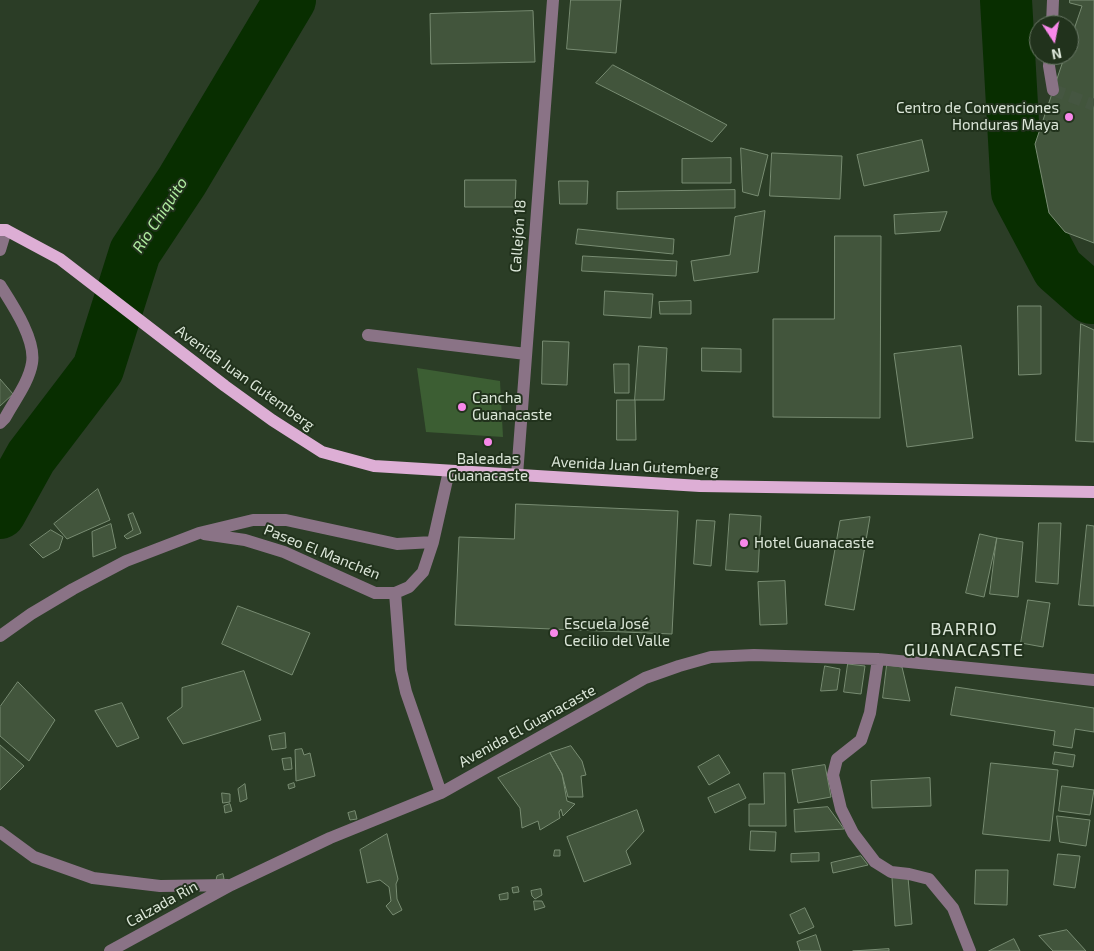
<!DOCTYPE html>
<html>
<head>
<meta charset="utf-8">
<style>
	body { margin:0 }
	#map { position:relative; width:1094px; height:951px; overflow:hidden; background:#2b3d26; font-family:"Exo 2",sans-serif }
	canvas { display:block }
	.north { position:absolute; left:1029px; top:15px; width:50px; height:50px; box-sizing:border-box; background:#21321c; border:1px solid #6b7a67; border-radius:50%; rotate:169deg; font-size:14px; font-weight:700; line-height:20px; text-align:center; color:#dbe6d8 }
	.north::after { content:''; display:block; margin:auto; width:18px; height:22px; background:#f888ea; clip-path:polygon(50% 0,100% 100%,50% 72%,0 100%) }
</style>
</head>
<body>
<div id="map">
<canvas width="1094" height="951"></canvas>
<div class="north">N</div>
</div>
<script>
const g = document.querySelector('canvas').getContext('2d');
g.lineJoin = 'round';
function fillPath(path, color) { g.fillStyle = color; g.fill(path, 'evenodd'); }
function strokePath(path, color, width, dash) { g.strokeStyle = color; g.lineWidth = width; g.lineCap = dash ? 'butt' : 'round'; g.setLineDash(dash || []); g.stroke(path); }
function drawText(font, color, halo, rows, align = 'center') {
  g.font = font + ' "Exo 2",sans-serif'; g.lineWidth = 4; g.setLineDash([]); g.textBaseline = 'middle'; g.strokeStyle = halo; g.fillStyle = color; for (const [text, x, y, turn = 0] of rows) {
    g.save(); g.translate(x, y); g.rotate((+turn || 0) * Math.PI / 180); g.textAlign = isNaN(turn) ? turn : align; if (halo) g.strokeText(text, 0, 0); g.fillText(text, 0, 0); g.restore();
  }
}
const green = new Path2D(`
	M417,368L500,381L503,437L426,432Z`);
const river = new Path2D(`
	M1006,0L1017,192L1058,269L1091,298H1094
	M0,513L31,457L98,369L135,252L182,181L290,0`);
const building = new Path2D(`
	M571,0H621L616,53L567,49Z
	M1070,0H1094V243L1065,232L1049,213L1035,144L1065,55H1069V44L1082,6L1070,3Z
	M533,11L535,62L431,64L430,14Z
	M613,65L727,125L712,142L596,83Z
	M922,140L929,171L864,186L857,155Z
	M741,148L768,155L758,196L743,192Z
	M772,153L842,156L840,199L770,196Z
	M731,158V183H682V159Z
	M465,180H516L515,207H465Z
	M559,181H588L587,204H560Z
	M735,190V208L617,209V192Z
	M765,211L758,272L694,281L691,261L730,255L735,217Z
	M947,212L940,231L895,234L894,215Z
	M578,229L674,239L673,254L576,244Z
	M835,236H881L880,418L773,417V319H834Z
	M583,256L677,261L676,276L582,271Z
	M605,291L653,294L651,318L604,315Z
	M691,301V314H660L659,302Z
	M1018,306H1041V374L1019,375Z
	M1081,324L1094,330V442L1076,441Z
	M543,341L569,342L567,385L542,384Z
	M639,346L667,348L664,400H635Z
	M961,346L973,438L907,447L894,354Z
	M702,348L741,349V372L702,371Z
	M614,364H629V393H615Z
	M0,379L13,394L0,406Z
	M617,400H635L636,440H617Z
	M98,489L110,520L67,539L54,524Z
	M516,504L678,511L672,634L455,625L459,537L514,539Z
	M133,513L141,533L127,539L124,536L133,530L128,515Z
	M730,514L761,516L758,572L726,570Z
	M870,517L854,610L825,605L840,521Z
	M697,520L715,521L711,566L694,564Z
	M1039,523H1061L1058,584L1036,582Z
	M111,524L116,548L93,557L92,532Z
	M1087,525L1094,526V606L1079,605Z
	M51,530L63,537L59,549L43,558L30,545Z
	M980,534L997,538L984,597L966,593Z
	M997,538L1023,542L1018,597L990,594Z
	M785,581L787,624L760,625L758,582Z
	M1028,600L1050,603L1043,647L1021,643Z
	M238,606L310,633L292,675L222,644Z
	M848,664L865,666L861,694L844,692Z
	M887,665L902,667L910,701L883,698Z
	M825,666L840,669L837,690L821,691Z
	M244,671L261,720L183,744L167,718L182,707V688Z
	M18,682L55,720L29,761L0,736V707Z
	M956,687L1094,708V732L1075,729L1072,748L1053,745L1055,731L951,715Z
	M122,703L139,738L117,747L95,711Z
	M285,733L286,748L272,750L269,736Z
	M0,745L24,766L0,790Z
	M571,746L582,761L586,775L581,776L583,797H568L562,774L550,753Z
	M302,749L304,755L310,753L315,776L296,781L295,750Z
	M1055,752L1075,755L1073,767L1053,764Z
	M550,753L562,774L567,801L575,804L563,816L561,809L559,812L560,818L540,830L538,821L522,828L520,808L498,778Z
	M719,755L730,773L709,785L698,767Z
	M291,758L292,769L284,770L282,759Z
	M991,763L1058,770L1050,841L983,834Z
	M825,765L831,797L798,803L792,770Z
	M764,773H785L786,826H749V804H764Z
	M930,778L931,806L872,808L871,781Z
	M294,783L295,787L289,789L288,785Z
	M245,784L247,799L240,802L238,789Z
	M739,784L746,798L715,813L708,798Z
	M1062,786L1094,790L1090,815L1059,811Z
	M222,793L230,794V802L223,803Z
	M230,804L232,811L225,813L224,806Z
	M828,807L844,829L795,832L794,810Z
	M637,810L644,831L626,851L631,864L584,882L567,837Z
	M355,811L357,819L350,820L348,813Z
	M1057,816L1090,820L1086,846L1060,842Z
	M751,831L776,832L775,851L750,850Z
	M387,834L398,879L396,884L397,899L402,910L393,915L386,906L391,901L389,887L380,880L367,883L360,850Z
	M555,850H560V856H554Z
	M819,853V861L791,862V854Z
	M1058,854L1080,856L1075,888L1054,885Z
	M861,856L868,865L833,873L831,863Z
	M976,870H1008L1007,905L975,904Z
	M223,874L224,879L216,880L217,876Z
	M908,877L912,924L895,926L892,878Z
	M518,887L519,892L513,893L512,888Z
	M541,889L542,895L535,899L532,896L531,891Z
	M508,893V899L500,900L499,895Z
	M534,901H542L545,907L535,910Z
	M805,908L814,927L799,934L790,915Z
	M1067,930L1086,951H1053L1039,936Z
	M816,935L821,951H800L797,942Z
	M1014,939L1020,951H989Z
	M889,949V951H853Z`);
const minorTunnel = new Path2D(`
	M1053,90L1094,105`);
const minor = new Path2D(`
	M1052,25L1053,0
	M1050,55L1049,66L1053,90
	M0,250L6,230
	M0,285C12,304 36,339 32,363C29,382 14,401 5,418L0,423
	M368,335L526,354
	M517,475L553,0
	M204,534L245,540L284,552L375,593H395L409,587L423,572L433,542L449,471
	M395,593L401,670L406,692L441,793
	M0,636L31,614L73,589L126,561L199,533L253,520H286L397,544L433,542
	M878,659L870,713L861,740L837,759L833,775L841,809L853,833L875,862L891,872L909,874L929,879L953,908L970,951
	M0,832L34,857L93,878L160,886L228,885
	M110,951L231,885L330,838L441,793L645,678L679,666L711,657L754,655L878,659L1094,680`);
const major = new Path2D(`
	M0,230H6L60,259L225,386L272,420L322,452L374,466L700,486L1094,492`);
const markers = [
	[1069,117,5,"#f888ea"],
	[462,407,5,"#f888ea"],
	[488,442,5,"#f888ea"],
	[744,543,5,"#f888ea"],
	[554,633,5,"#f888ea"]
];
const poiNames = [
	["Centro de Convenciones",1059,108,"right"],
	["Honduras Maya",1059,125,"right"],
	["Cancha",472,398],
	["Guanacaste",472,415],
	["Baleadas",488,459,"center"],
	["Guanacaste",488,476,"center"],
	["Hotel Guanacaste",754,543],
	["Escuela José",564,624],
	["Cecilio del Valle",564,641]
];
const streetNames = [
	["Callejón 18",518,236,-86],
	["Avenida Juan Gutemberg",245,378,36],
	["Avenida Juan Gutemberg",635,466,3],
	["Paseo El Manchén",322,552,22],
	["Avenida El Guanacaste",527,726,-29],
	["Calzada Rin",162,904,-29]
];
const waterNames = [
	["Río Chiquito",160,215,-57]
];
const quarterNames = [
	["BARRIO",964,629],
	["GUANACASTE",964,650]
];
fillPath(green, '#3c5e33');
strokePath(river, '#082e00', 52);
fillPath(building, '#42553c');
strokePath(building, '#788c72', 1);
strokePath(minorTunnel, '#455641', 12, [12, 6]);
strokePath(minor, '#8a7386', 12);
strokePath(major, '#ddaed5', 12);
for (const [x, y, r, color] of markers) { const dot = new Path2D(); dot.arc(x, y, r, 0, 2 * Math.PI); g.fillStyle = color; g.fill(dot); strokePath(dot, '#21321c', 2); }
drawText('15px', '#dbe6d8', '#21321c', poiNames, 'left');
drawText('15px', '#dbe6d8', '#21321c', streetNames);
drawText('italic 16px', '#b0eca0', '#21321c', waterNames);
g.letterSpacing = '1px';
drawText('18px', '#dbe6d8', '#21321c', quarterNames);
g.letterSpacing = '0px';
</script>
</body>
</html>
